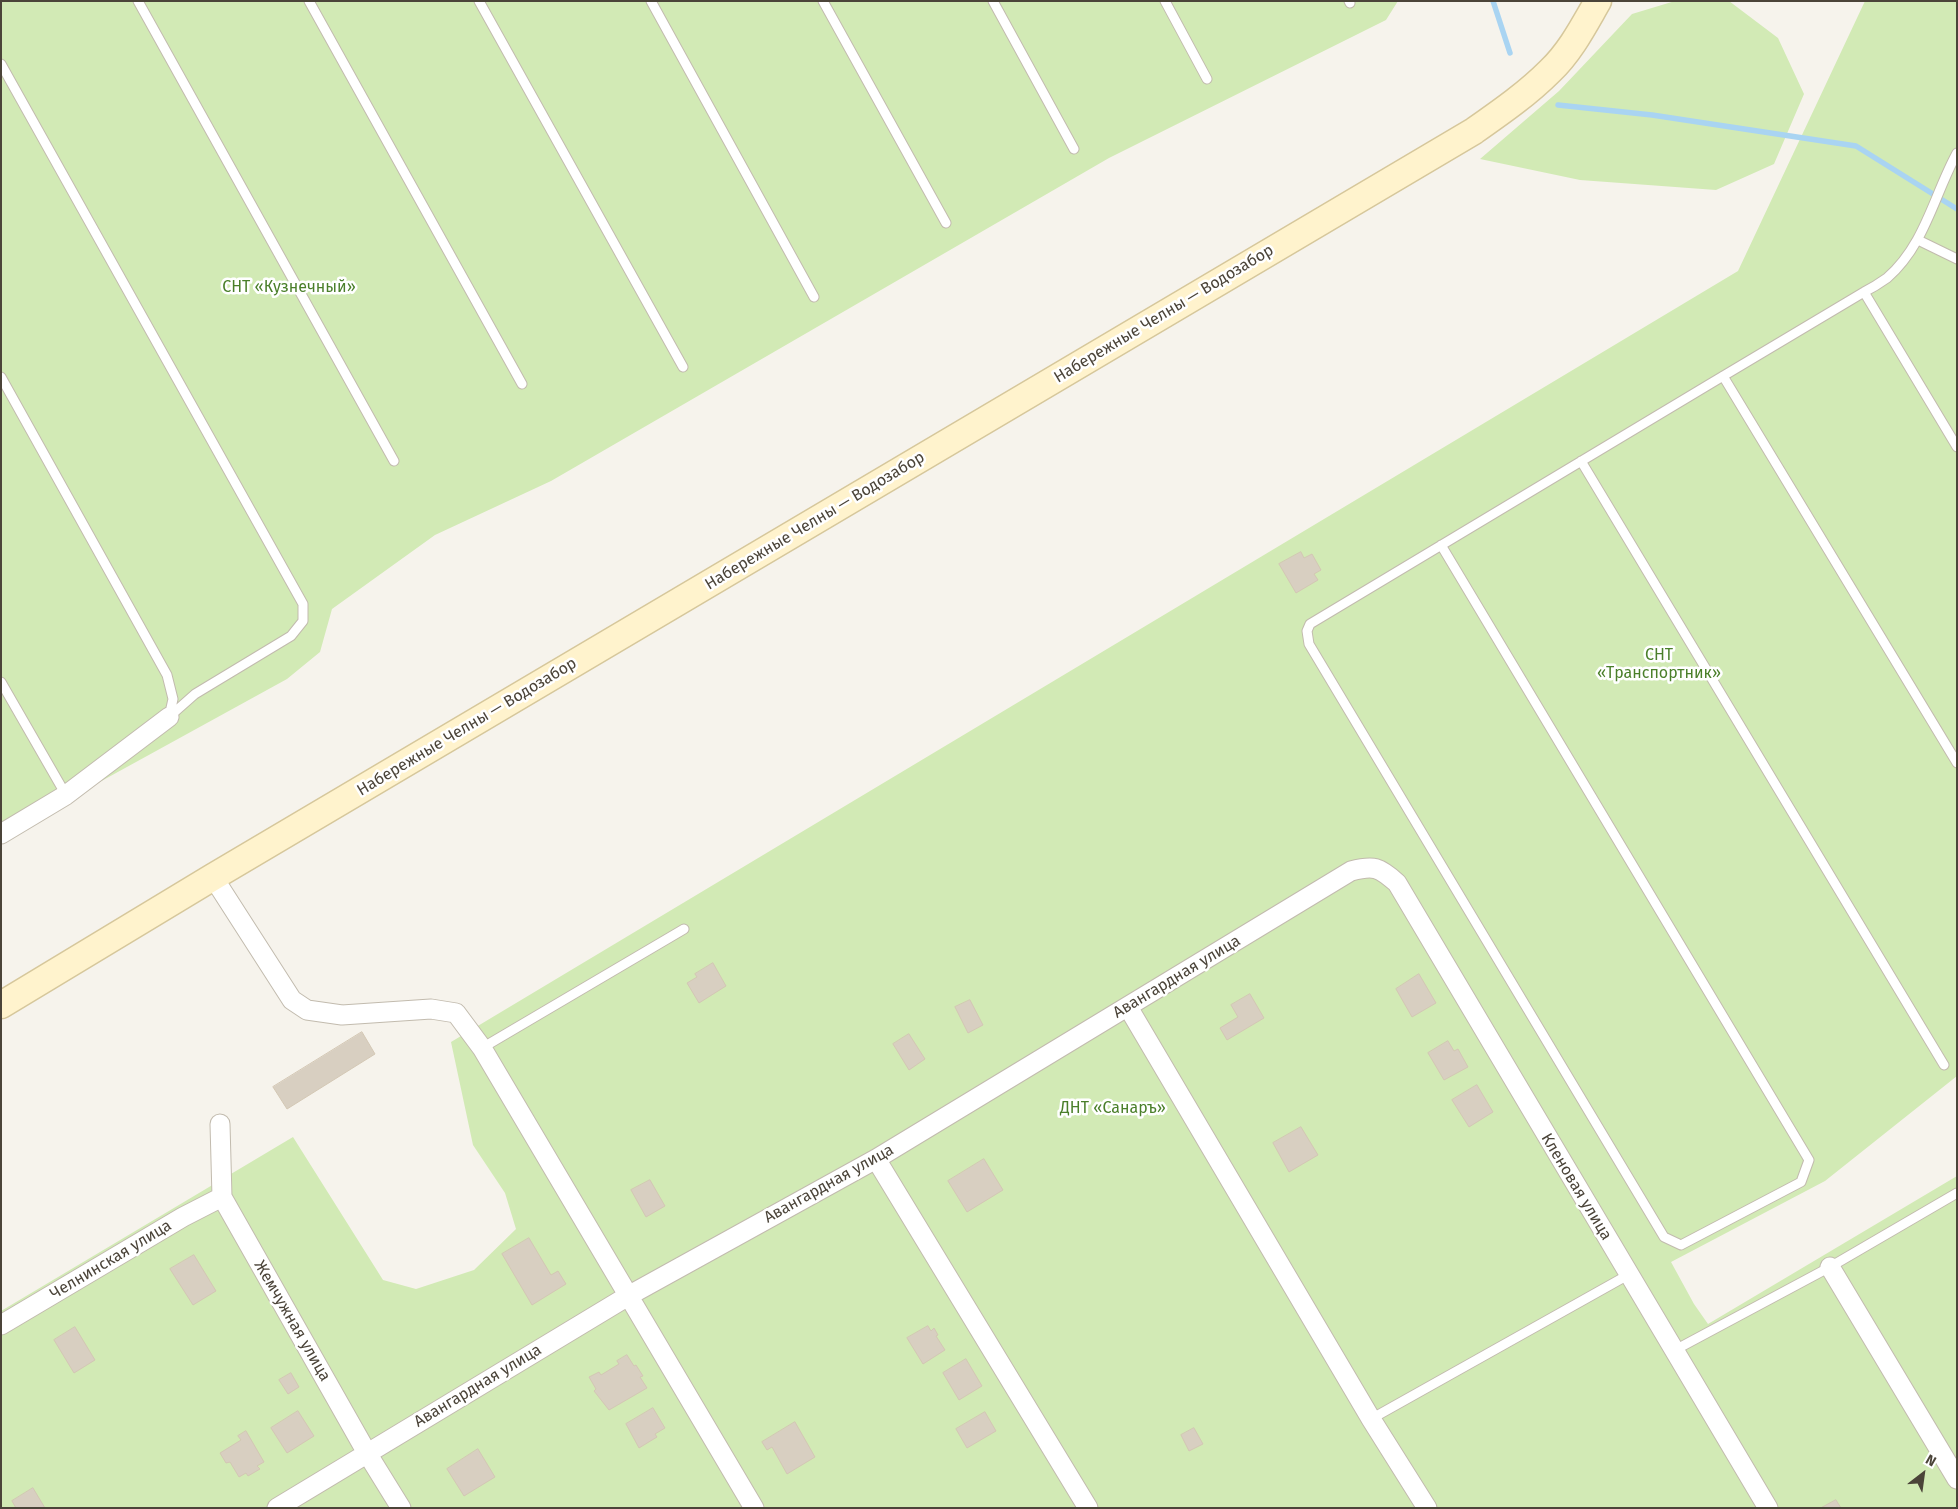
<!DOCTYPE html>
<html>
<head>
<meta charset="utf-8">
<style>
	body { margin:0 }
	#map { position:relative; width:1958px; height:1509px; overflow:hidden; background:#f6f3ec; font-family:"Fira Sans",sans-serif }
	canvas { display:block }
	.frame { position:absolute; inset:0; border:2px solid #4b4439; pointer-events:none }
	.north { position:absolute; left:1898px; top:1449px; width:50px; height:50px; -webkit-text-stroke:4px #fff; paint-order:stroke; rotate:30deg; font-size:14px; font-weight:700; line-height:20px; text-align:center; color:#4b4439 }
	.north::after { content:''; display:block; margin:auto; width:18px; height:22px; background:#4b4439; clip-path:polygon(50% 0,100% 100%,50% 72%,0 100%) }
</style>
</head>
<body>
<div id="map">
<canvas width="1958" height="1509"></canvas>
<div class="frame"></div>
<div class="north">N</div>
</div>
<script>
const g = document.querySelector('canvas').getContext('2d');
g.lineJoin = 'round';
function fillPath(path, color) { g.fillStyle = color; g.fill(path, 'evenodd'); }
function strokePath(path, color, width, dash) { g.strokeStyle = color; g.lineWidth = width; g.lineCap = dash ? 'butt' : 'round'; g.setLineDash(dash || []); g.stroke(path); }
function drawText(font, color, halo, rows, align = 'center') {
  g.font = font + ' "Fira Sans",sans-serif'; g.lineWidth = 5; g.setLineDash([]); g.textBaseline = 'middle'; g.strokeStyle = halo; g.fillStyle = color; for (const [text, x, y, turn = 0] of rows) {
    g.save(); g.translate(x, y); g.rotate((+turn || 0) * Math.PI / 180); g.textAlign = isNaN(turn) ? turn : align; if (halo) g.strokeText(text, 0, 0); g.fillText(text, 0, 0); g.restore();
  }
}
const green = new Path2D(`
	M1,1H1398L1386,20L1109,158L551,481L435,535L332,609L320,652L287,679L76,795L1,840Z
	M1675,1H1729L1778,38L1804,94L1774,164L1716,190L1580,180L1480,159L1559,91L1632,14Z
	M1865,1H1957V1076L1825,1181L1671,1262L1694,1304L1708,1324L1957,1176V1508H1V1311L293,1137L383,1280L416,1289L474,1270L516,1229L505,1193L473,1145L451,1042L1738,271Z`);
const stream = new Path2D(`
	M1493,1L1510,53
	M1558,105L1652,115L1856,146L1957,209`);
const building = new Path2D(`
	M1301,552L1304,558L1312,554L1321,570L1314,574L1318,580L1296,593L1279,564Z
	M713,963L726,986L699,1003L687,983L697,977L695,974Z
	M1419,974L1436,1003L1412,1017L1396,989Z
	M1250,994L1264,1018L1227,1040L1220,1028L1238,1017L1231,1005Z
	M970,1000L983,1025L968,1033L955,1007Z
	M362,1032L375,1054L287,1109L273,1087Z
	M909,1034L925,1059L909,1070L893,1044Z
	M1448,1041L1454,1051L1458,1049L1468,1067L1444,1080L1428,1053Z
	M1477,1085L1493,1112L1469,1127L1452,1100Z
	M1301,1127L1318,1155L1289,1172L1273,1143Z
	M984,1159L1003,1190L967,1212L948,1181Z
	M650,1180L665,1206L646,1217L631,1190Z
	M529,1238L551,1275L558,1271L566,1284L532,1305L502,1254Z
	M194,1255L216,1291L193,1305L170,1269Z
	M928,1326L931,1331L934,1328L938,1335L936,1336L945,1350L923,1364L907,1338Z
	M75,1327L95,1360L74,1373L54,1340Z
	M627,1355L634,1366L636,1365L643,1376L640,1377L647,1388L609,1410L594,1391L596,1389L589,1377L599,1372L601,1375L619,1364L617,1361Z
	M966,1359L982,1386L959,1400L943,1373Z
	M291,1373L299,1387L288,1394L279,1380Z
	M653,1408L665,1428L655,1434L657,1437L639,1448L626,1424Z
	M298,1411L314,1436L287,1453L271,1428Z
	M985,1412L996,1431L967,1448L956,1429Z
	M795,1422L815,1457L787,1474L772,1447L767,1450L762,1442Z
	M1194,1428L1203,1444L1189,1451L1181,1435Z
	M246,1431L264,1462L257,1466L260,1469L248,1476L246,1473L239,1477L230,1462L226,1463L220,1453L241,1440L238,1436Z
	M478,1449L495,1477L464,1496L447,1469Z
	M33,1488L45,1508H16L12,1501Z
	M1836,1500L1841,1508H1821Z`);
const service = new Path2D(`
	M138,1L394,461
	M309,1L522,384
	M479,1L683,367
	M651,1L814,297
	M823,1L946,223
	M993,1L1074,149
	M1165,1L1207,79
	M1349,1L1350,3
	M1,64L303,604V621L291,636L195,694L169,717
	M1918,240L1957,259
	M1864,292L1957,447
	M1723,376L1957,763
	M1,377L167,675L173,699L169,717
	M1581,461L1944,1065
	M1441,545L1809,1160L1801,1182L1681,1245L1664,1237L1309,644L1307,631L1310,624C1495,513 1679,402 1864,292C1872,288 1880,283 1887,278C1925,245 1934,195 1957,153
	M1,682L66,795
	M482,1048L684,929
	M1675,1350L1830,1267L1957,1193
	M1371,1419L1628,1275`);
const minor = new Path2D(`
	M1,834L66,795L169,717
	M213,877L292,1000L307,1010L342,1015L431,1009L456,1013L482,1048L754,1508
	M1128,1007L1371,1419L1427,1508
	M220,1124L222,1197L367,1453L401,1508
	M876,1159L1088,1508
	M1830,1267L1957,1479
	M1,1325L183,1217L222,1197
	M277,1508L628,1296L876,1159L1351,871C1374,865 1379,867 1397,883L1768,1508`);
const secondary = new Path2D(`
	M1,1005L213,877L1474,131C1501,112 1527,94 1550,71C1571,51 1584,25 1598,1`);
const parkNames = [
	["СНТ «Кузнечный»",289,288],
	["СНТ",1659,656],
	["«Транспортник»",1659,674],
	["ДНТ «Санаръ»",1113,1109]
];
const streetNames = [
	["Набережные Челны — Водозабор",1164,314,-31],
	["Набережные Челны — Водозабор",815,521,-31],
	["Набережные Челны — Водозабор",467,727,-31],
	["Авангардная улица",1177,977,-31],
	["Авангардная улица",829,1184,-29],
	["Кленовая улица",1576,1187,59],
	["Челнинская улица",111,1260,-31],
	["Жемчужная улица",292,1321,60],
	["Авангардная улица",478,1386,-31]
];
fillPath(green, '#d2eab5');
strokePath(stream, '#a9d4f2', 5.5);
fillPath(building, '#d8cfc1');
strokePath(building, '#d3c7b4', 1);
strokePath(service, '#c2bbae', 11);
strokePath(minor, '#c2bbae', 21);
strokePath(secondary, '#d6c79b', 29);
strokePath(service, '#fff', 9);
strokePath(minor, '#fff', 19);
strokePath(secondary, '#fff3cd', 26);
drawText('16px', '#4a7f2a', '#fff', parkNames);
drawText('16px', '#4b4439', '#fff', streetNames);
</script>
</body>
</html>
